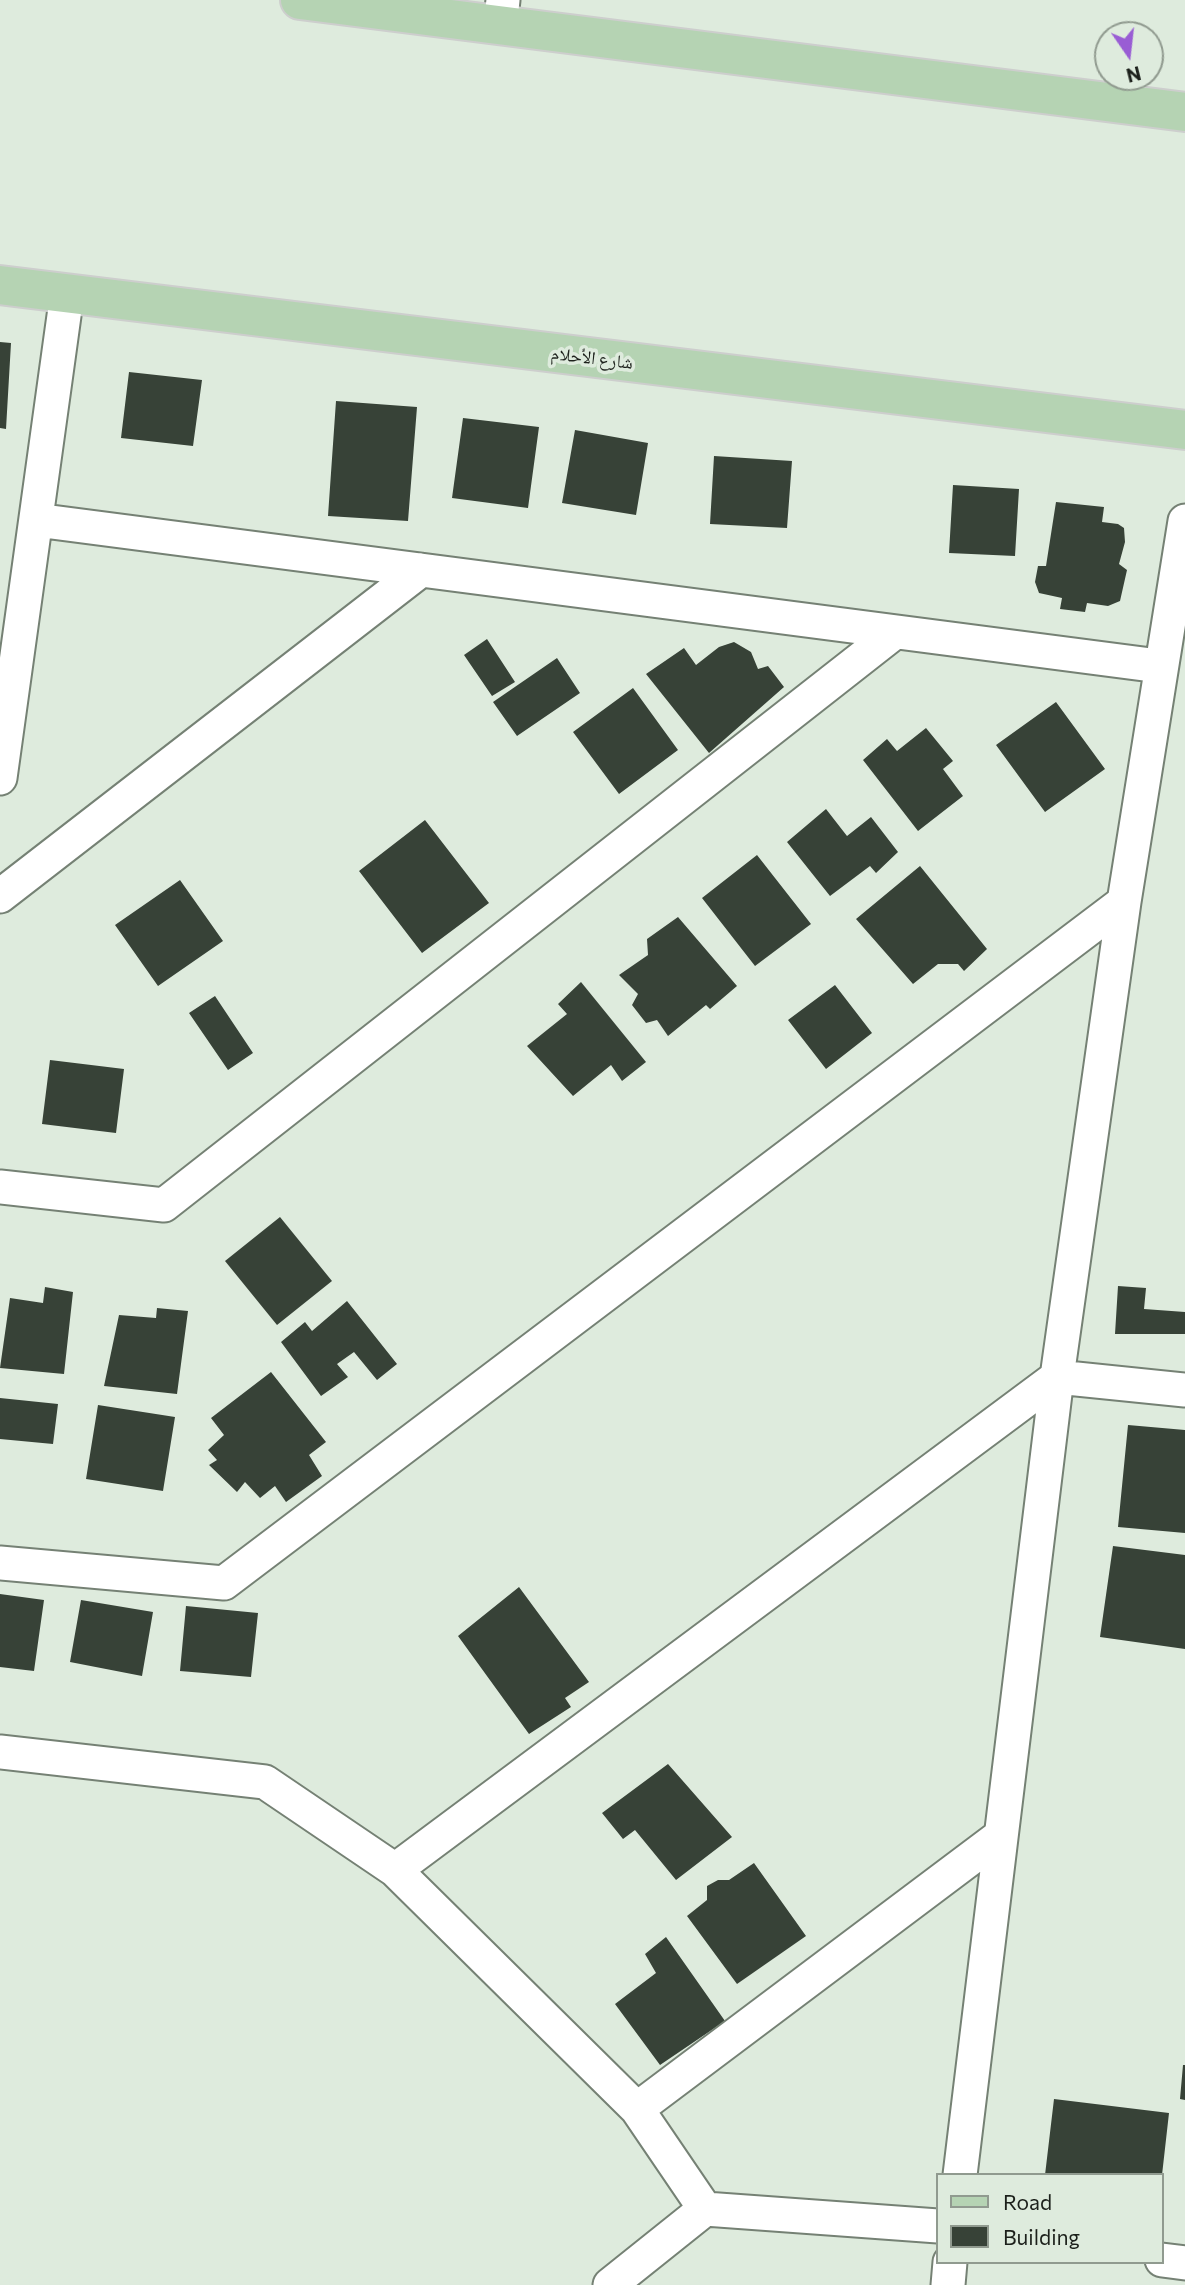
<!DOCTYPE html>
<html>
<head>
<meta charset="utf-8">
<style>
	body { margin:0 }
	#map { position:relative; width:1185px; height:2285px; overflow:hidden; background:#deebdd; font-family:Commissioner,sans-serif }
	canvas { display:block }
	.legend { position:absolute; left:936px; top:2173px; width:228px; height:91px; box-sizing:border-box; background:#deebdd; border:2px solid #909a8f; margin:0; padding:9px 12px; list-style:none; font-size:21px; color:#1c201b }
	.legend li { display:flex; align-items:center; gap:14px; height:35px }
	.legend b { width:35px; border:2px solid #909a8f }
	.north { position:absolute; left:1094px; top:21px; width:70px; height:70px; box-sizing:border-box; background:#deebdd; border:2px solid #909a8f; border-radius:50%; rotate:166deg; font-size:19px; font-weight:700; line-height:28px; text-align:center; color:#1c201b }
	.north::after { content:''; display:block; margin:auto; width:24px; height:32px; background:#995dd4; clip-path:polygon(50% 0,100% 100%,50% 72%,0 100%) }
</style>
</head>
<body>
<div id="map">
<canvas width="1185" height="2285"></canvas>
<ul class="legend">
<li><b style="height:9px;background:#b5d3b3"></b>Road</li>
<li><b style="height:19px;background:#374237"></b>Building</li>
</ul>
<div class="north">N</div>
</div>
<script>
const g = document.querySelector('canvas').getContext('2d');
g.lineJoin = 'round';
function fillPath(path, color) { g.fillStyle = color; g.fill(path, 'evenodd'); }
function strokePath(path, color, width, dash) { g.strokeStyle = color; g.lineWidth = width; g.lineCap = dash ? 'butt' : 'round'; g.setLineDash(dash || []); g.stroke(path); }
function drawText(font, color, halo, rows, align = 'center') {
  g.font = font + ' Commissioner,"Noto Naskh Arabic",sans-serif'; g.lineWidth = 7; g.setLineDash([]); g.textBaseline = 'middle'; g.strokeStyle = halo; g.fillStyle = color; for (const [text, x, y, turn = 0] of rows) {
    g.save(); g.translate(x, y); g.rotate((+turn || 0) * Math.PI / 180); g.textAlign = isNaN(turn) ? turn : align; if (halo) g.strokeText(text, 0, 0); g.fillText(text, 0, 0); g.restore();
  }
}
const building = new Path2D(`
	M0,342L11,343L6,429L0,428Z
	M129,372L202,380L193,446L121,438Z
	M336,401L417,407L408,521L328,516Z
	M463,418L539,427L528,508L452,498Z
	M575,430L648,443L636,515L562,503Z
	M714,456L792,461L787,528L710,524Z
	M953,485L1019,489L1015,556L949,553Z
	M1056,502L1104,507L1102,522L1118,524L1124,528L1125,542L1119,564L1127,570L1120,601L1108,606L1087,603L1085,612L1060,609L1062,598L1039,593L1035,582L1038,566H1046Z
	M487,639L515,682L492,696L464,655Z
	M734,642L751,652L758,669L768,666L784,687L709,753L646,674L684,648L696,665L719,647Z
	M557,658L580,693L517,736L493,702Z
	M633,688L678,750L619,794L573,732Z
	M1056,702L1105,769L1045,812L996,745Z
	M926,728L953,761L943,769L963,796L918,831L863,760L887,739L897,751Z
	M826,809L847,836L871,817L898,852L876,873L870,866L830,896L787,842Z
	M425,820L489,903L422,953L359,871Z
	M757,855L811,924L755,966L702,898Z
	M920,866L987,949L964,971L958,964H938L913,984L856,919Z
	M180,880L223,941L158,986L115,925Z
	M678,917L737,986L710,1009L706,1005L668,1036L657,1020L646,1023L632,1005L638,994L619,975L648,955L647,939Z
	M581,982L646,1062L622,1081L611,1065L573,1096L527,1046L567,1014L558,1004Z
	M835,985L872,1033L826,1069L788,1020Z
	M215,996L253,1053L228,1070L189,1013Z
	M50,1060L124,1069L116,1133L42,1124Z
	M280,1217L332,1281L277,1325L225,1261Z
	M1118,1286L1146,1288L1144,1309L1185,1312V1334H1115Z
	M45,1287L73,1292L64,1374L0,1368L10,1298L43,1303Z
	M347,1301L397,1364L377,1380L354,1352L337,1364L348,1377L321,1396L281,1342L305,1322L312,1331Z
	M157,1308L188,1311L177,1394L104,1386L119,1315L156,1318Z
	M271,1372L326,1442L309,1455L322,1476L286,1502L275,1486L260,1498L245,1482L237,1492L209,1465L217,1460L208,1450L224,1435L211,1418Z
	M0,1398L58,1404L53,1444L0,1439Z
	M98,1405L175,1417L163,1491L86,1479Z
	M1128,1425L1185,1430V1533L1118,1527Z
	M1113,1546L1185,1555V1649L1100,1637Z
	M519,1587L589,1682L565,1698L571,1707L529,1734L458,1636Z
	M0,1594L44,1600L34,1671L0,1667Z
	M81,1600L153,1612L142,1676L70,1662Z
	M186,1606L258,1613L251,1677L180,1671Z
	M668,1764L732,1837L676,1880L635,1830L623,1839L602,1813Z
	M754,1863L806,1936L737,1984L687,1916L707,1900V1886L718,1880H729Z
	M666,1937L725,2021L660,2065L615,2004L656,1973L645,1954Z
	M1183,2065H1185V2100L1180,2099Z
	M1054,2099L1169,2113L1162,2175H1045Z`);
const street = new Path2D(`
	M500,27L503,0
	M36,520L1159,666
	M0,778L67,294
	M0,896L421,570
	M0,1187L164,1205L895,632
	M0,1563L224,1583L1124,902
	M0,1752L265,1782L395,1870L637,2109L705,2209
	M395,1870L1057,1377L1185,1390
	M637,2109L999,1837
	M960,2175L1057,1377L1124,902L1185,521
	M1162,2260L1185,2263
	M610,2285L705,2209L938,2226
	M948,2285L950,2262`);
const primary = new Path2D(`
	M300,0L1185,112
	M0,285L1185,430`);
const streetNames = [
	["شارع الأحلام",592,358,7]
];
fillPath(building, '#374237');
strokePath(street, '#758174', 37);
strokePath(primary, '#cdcecd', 42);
strokePath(street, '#fff', 33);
strokePath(primary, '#b5d3b3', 38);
drawText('18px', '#1c201b', '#deebdd', streetNames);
</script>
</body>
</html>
